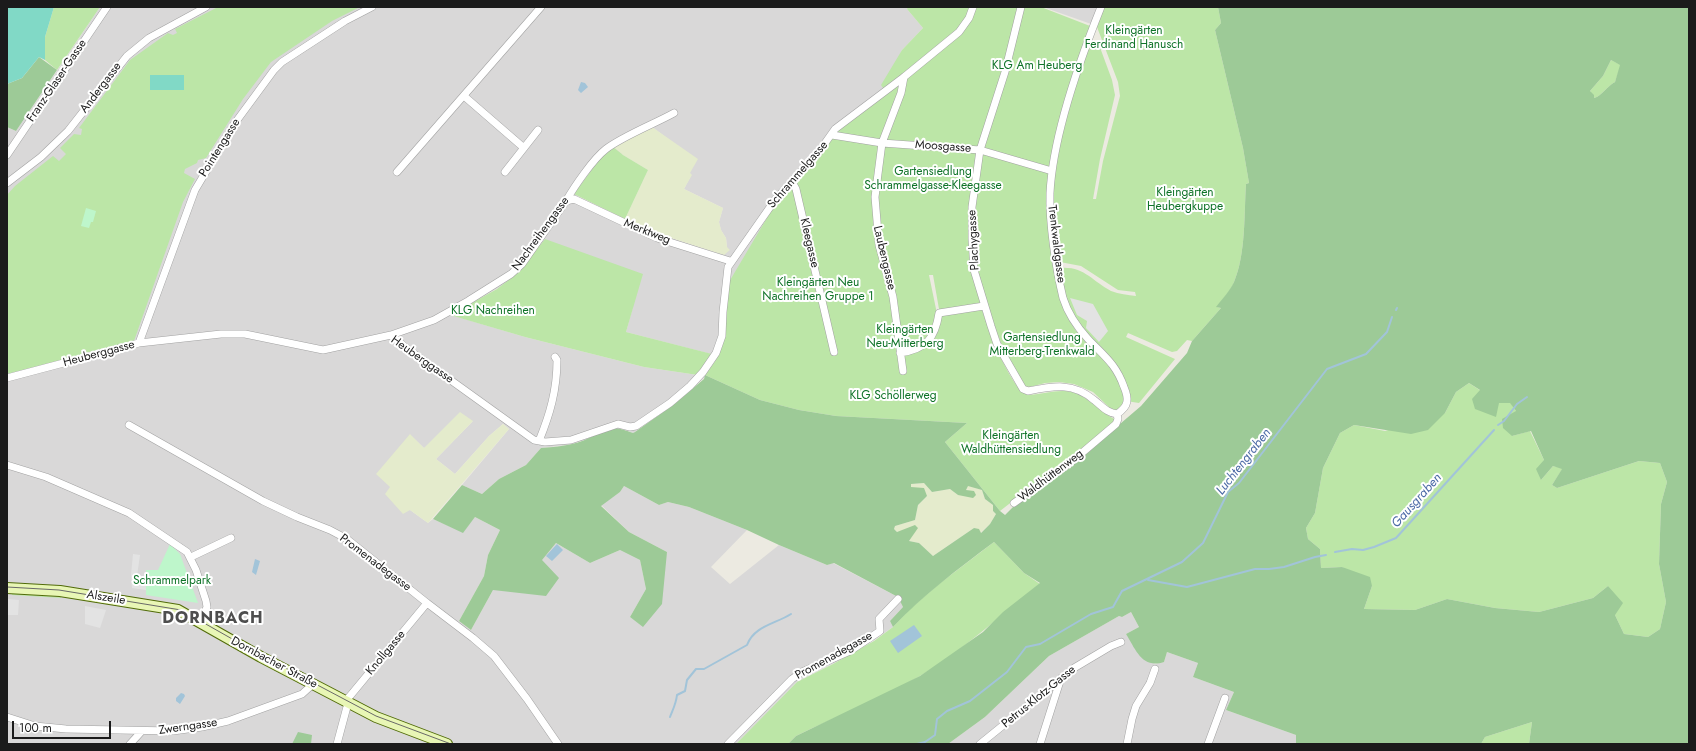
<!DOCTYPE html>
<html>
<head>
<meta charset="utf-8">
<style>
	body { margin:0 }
	#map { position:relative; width:1696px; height:751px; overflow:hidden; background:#eceae1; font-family:Jost,sans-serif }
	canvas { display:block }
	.frame { position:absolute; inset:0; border:8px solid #1b1b1b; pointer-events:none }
	.scale { position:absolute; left:12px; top:721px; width:99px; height:18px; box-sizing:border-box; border:2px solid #1b1b1b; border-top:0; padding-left:5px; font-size:12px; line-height:14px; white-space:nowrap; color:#1b1b1b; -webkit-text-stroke:3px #fff; paint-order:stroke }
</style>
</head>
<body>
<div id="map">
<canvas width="1696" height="751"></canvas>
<div class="frame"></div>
<div class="scale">100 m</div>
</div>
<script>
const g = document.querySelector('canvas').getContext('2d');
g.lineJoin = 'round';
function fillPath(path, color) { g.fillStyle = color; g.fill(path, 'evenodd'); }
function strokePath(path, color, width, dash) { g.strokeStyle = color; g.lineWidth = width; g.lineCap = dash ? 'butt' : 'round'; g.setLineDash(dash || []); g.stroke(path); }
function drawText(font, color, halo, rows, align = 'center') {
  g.font = font + ' Jost,sans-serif'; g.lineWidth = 4; g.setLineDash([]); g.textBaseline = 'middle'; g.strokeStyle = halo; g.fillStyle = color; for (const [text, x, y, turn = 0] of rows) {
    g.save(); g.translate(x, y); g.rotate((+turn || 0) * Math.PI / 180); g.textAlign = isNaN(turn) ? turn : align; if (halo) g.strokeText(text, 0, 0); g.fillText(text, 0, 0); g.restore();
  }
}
const residential = new Path2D(`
	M100,7H908L907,9L923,28L902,50L886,92L826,148L800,178L785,192L767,217L756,239L716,360L704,378L673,405L635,432L633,433L623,429H607L589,439L567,445L541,448L526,465L499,479L482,494L462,485L509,429L503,424L489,436L455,474L436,459L473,421L424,448L410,435L390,488L410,510L428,523L433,519L463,532L475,517L500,530L488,555L484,576L459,621L471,630L493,590L541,560L556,543L590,563L620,550L640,560L646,589L630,617L643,626L667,552L629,532L601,505L620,492L624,486L659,505L668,502L689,507L747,530L711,567L730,584L779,545L827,565L833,563L898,597L903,607L890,621L893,627L860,650L797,682L736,744H7V127L16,131ZM652,127L672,142L691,175L684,189L723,208L719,222L721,230L726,238L727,247L716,253L659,234L577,196ZM526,264L633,307L626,332L711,354L698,375L644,367L525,337L451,315L505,284L519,272Z
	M1043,7H1101L1094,25Z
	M1131,612L1139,627L1126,634L1155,664L1164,662L1167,652L1198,663L1193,677L1234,692L1226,710L1296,735V744H948L985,717L1049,656L1119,616L1122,617Z`);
const farmland = new Path2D(`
	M652,127L698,159L690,173L692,175L684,189L723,208L719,222L721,230L726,238L727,247L730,250L724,255L659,234L625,219L648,170L623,155L613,147Z
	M460,412L473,421L436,459L455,474L489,436L503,424L509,429L428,523L410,510L403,514L385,494L390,487L376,474L410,434L424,448Z
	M924,483L932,492L950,489L958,495L970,489L966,490L968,485L982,490L985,499L993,505V511L996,514L990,524L980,533L974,528L933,556L919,543L909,541L917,528L897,532L894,529L895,526L915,520L918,505L927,496L911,487V484Z`);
const grass = new Path2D(`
	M54,7H100L57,70L45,60V37Z
	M218,7H360L332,21L271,62L243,99L206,158L198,160L197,163L185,169L184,173L195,179L183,202L134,341L7,374V195L15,186L53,156L59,161L66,154L60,148L74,134L81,135L82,129L79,128L130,60L168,33L173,35L177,33L175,29Z
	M908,7H1041L1090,26L1086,38L1098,42L1112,80L1115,95L1100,159L1093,199H1096L1103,161L1120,96L1118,82L1097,27L1103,7H1218L1221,23L1215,30L1243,148L1249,183L1246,184C1244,214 1246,254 1234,282C1231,291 1223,299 1217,307L1221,308L1192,341L1187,340L1177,351L1172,352L1128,333L1126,337L1175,359L1139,403L1126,401L1119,411L1111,409L1093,392L1074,384L1059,382L1045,383L1030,387L1024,386L1010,364L976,284L980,302L979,304L942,311L939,309L933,275H929L936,309V317L951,313L982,309C986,324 1013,396 1030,395C1045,394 1060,388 1075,393C1088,397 1102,413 1116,420L1083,450L1041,479L1000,511L945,442L967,423L836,416L799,410L760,400L705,375L716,360L729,282L774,206L826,148L838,130L886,92L881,85L902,50L923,28L907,9ZM1060,262L1081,266L1118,290L1135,292L1136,296C1128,295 1119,294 1111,291C1092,281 1084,266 1060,268C1064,286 1065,306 1077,321C1087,334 1095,342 1101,357L1076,331L1066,314L1055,264ZM884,272H890L894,290L889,287Z
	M1611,60L1621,65L1615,82C1607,86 1602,96 1594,98L1590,91L1603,76Z
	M613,147L623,155L648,170L625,219L574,194L599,160Z
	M545,239L643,274L626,332L712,354L698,375L644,367L525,337L450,315L497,289L519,272Z
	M1469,383L1499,403L1510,402L1516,411L1512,436L1530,431L1544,460L1541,480L1553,466L1563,468L1552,485L1557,488L1639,461L1660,463L1667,482L1661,504L1659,564L1666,602L1660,629L1648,637L1624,634L1615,615L1608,586L1593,598L1539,612L1495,608L1447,599L1415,610L1364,609L1372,586L1342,567L1321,568L1320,549L1308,539L1306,528L1315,513L1323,468L1340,433L1354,425L1385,431L1445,413L1456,392Z
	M994,542L1024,573L1040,584C1000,615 963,651 920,676C880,699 837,716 796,736L788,744H736L797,682L833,664L874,641L893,627L911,608L939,584Z
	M12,593L61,597V598L12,595Z
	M1532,722L1529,744H1481L1485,737Z`);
const forest = new Path2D(`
	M1218,7H1689V744H1529L1532,722L1485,737L1481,744H1296V735L1226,710L1234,692L1193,677L1198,663L1167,652L1164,662C1142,669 1136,650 1126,634L1139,627L1131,612L1122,617L1119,616L1049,656L985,717L948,744H788L796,736L920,676L983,632L1003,612L1040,583L1024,573L994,542C958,569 923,595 893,627L890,621L903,607L898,597L834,563L827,565L779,545L747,530L689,507L668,502L659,505L624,486L620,492L601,506L629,532L667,552L662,604L643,627L630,617L646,589L640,560L620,550L590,563L556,543L542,560L559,578L546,596L493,590L471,630L459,621L484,576L488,555L500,530L475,517L463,533L433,519L462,485L482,494L499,479L526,465L541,448C557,447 575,445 589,438C609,430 610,424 633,433L635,432L673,405L704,379L705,375L760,400L799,410L836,416L967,423L945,442L1000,511L1005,515L1014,506L1072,465L1141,406L1187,353L1192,341L1221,308L1216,307C1222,299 1230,291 1234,282C1246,254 1244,214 1246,184L1249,183L1243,148L1215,30L1221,23ZM1611,60L1620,65L1615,82C1607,86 1602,96 1594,98V95L1590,91L1603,76ZM1469,383L1480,390L1472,399L1475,409L1496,417L1499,403H1510L1516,411L1502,419L1503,428L1512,436L1531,431L1544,460L1536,469L1541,480L1553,466L1562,469L1552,485L1557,488L1639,461L1660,463L1667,482L1661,504L1659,564L1666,602L1660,629L1648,637L1624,634L1615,615L1623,603L1608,586L1593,598L1539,612L1495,608L1447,599L1415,610L1364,609L1372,586L1370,577L1342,567L1321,568L1320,549L1308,539L1306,528L1315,513L1323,468L1340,433L1354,425L1411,434L1428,430L1445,413L1456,392ZM924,483L932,492L950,489L958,495L973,498L976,495L974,491L966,490L968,486L982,490L985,499L993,505V511L996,514L990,524L981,533L979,529L974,528L933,556L919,543L909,541L918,528L915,525L897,532L894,529L895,526L915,520L918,505L927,496L924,488L911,487V484Z
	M39,57L57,70L16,131L7,127V84L22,78Z
	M298,732L312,735L311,744H292Z`);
const park = new Path2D(`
	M86,208L96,211L93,222H91L89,228L81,226Z
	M170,544L180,554L198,603L146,595V570H158Z`);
const pitch = new Path2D(`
	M7,7H54L45,37V60L39,57L22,78L7,84Z
	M150,75H184V90H150Z`);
const parking = new Path2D(`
	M1070,298L1093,304L1108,331L1099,342L1086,328L1087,321L1077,315Z
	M133,554L140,555L137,576L141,578H145L146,590L132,588L131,575Z
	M7,599L19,600L18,615H7Z
	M85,606L106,610L100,628L85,624Z`);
const water = new Path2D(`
	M581,82L585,83L588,87L581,93L578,90Z
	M557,544L563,550L552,561L546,556Z
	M255,559L260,561L256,575L252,572Z
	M914,625L922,636L898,653L890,641Z
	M181,693L184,694L185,696L180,704L176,701V698Z`);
const stream = new Path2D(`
	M1396,310L1397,308
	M1498,425L1504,421L1517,404L1527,397
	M1335,552L1352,549L1363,550L1374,547L1396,538L1494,430
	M1148,580L1187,587L1255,569H1269L1284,567L1315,557L1326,555
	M670,717C673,709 676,704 677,695L685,691L687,680L696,669H704L747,645C754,626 775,624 791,614
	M917,744L925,742L935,735L937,719L947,711L970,701L1007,672L1026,647L1040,644L1091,614L1113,607L1122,591L1182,562L1203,543L1228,492L1239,483L1327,369L1366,354L1387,332L1392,317`);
const street = new Path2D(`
	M1021,7L1005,72L980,150L972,207V239L974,270L991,326L997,344L1023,389L1028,391C1053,386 1073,382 1094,400C1102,406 1107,413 1117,414
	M1101,7C1079,62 1053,135 1050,193C1049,223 1056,269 1063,298C1068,314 1077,327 1088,339C1104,356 1116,364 1124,387C1129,399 1129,406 1117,414
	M464,96L524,148
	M832,135L882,143L980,150L1052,171
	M7,155L107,7
	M397,172L541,7
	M505,172L538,130
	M792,182L796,189L834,352
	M7,183L41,157L68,131L127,56L149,38L206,7
	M566,201L574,199L657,238L730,261
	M391,335L434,320L468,301L511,274L522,264L566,201C574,187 593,159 606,149C623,136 654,124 674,113
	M139,343L195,190L235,123L274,70L282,62L345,21L372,7
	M900,353C926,349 935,339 939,313L984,306
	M903,371L893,297L879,245L875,197L882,143L901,93L904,77
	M7,378L139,343L221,334H245L323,350L391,335L406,348L534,440L545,442L571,440L618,424L630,427L636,426L670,403L690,386L703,372L716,353L722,336L723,312L728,267L775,200L818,153L835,129L904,77L959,32L969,18L973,7
	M129,425L263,501L297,517L330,530L347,539L427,603L473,638L494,656L527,699L558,744
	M539,441C550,414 557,390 557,360L555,357
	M7,465L46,477L129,513L187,552L196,570L206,601L207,607L201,622
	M1014,503L1070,463L1116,424L1118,419L1117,414
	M191,557L231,538
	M345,702L427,603
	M7,717L35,726L66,729L173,731L202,727L228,721L302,694L313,684
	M130,744L141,732
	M337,744L348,703
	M728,744L792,679L802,672L850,651L880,631L879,619L898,599
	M980,744L1074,668L1111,646L1121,642
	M1040,744L1061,678
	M1127,744L1132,719L1136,706L1150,683L1155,669
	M1208,744L1225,698`);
const secondary = new Path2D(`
	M7,588L60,591L178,610L261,657L376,717L447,744`);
const tram = new Path2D(`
	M7,587L59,590L181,610L257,653L376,716L451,744`);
const parkNames = [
	["Kleingärten",1134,31],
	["Ferdinand Hanusch",1134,45],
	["KLG Am Heuberg",1037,66],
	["Gartensiedlung",933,172],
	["Schrammelgasse-Kleegasse",933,186],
	["Kleingärten",1185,193],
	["Heubergkuppe",1185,207],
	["Kleingärten Neu",818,283],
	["Nachreihen Gruppe 1",818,297],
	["KLG Nachreihen",493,311],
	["Kleingärten",905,330],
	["Neu-Mitterberg",905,344],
	["Gartensiedlung",1042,338],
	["Mitterberg-Trenkwald",1042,352],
	["KLG Schöllerweg",893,396],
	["Kleingärten",1011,436],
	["Waldhüttensiedlung",1011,450],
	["Schrammelpark",172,581]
];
const streetNames = [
	["Franz-Glaser-Gasse",57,81,-56],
	["Andergasse",101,88,-53],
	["Moosgasse",943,147,4],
	["Pointengasse",220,148,-58],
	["Schrammelgasse",798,175,-49],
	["Merktweg",647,232,22],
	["Nachreihengasse",541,234,-54],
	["Plachygasse",974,240,-93],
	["Kleegasse",809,243,77],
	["Trenkwaldgasse",1056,244,83],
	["Laubengasse",884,258,77],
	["Heuberggasse",99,354,-15],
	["Heuberggasse",422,360,35],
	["Waldhüttenweg",1051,476,-37],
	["Promenadegasse",375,563,37],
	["Alszeile",106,598,9],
	["Knollgasse",386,653,-50],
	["Promenadegasse",834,656,-29],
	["Dornbacher Straße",274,663,28],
	["Petrus-Klotz-Gasse",1039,697,-39],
	["Zwerngasse",188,727,-8]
];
const waterNames = [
	["Luchtengraben",1244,462,-52],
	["Gausgraben",1417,501,-48]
];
const districtNames = [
	["DORNBACH",213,619]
];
fillPath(residential, '#d9d8d8');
fillPath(farmland, '#e4ebcc');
fillPath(grass, '#bce6a7');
fillPath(forest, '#9dca97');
fillPath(park, '#bef6cb');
fillPath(pitch, '#81d9c6');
fillPath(parking, '#e3e3e3');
fillPath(water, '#a2c4d9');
strokePath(stream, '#a2c4d9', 2);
strokePath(street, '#a2a2a2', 8);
strokePath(secondary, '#516b09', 12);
strokePath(street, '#fff', 7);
strokePath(secondary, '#e8f6b5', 10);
strokePath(tram, '#696969', 1);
drawText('12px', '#0f7328', '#fff', parkNames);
drawText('12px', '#1b1b1b', '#fff', streetNames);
drawText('italic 13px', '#4c6aa6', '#fff', waterNames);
g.letterSpacing = '1px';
drawText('bold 16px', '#4e4e4e', '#fff', districtNames);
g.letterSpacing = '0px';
</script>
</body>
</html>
